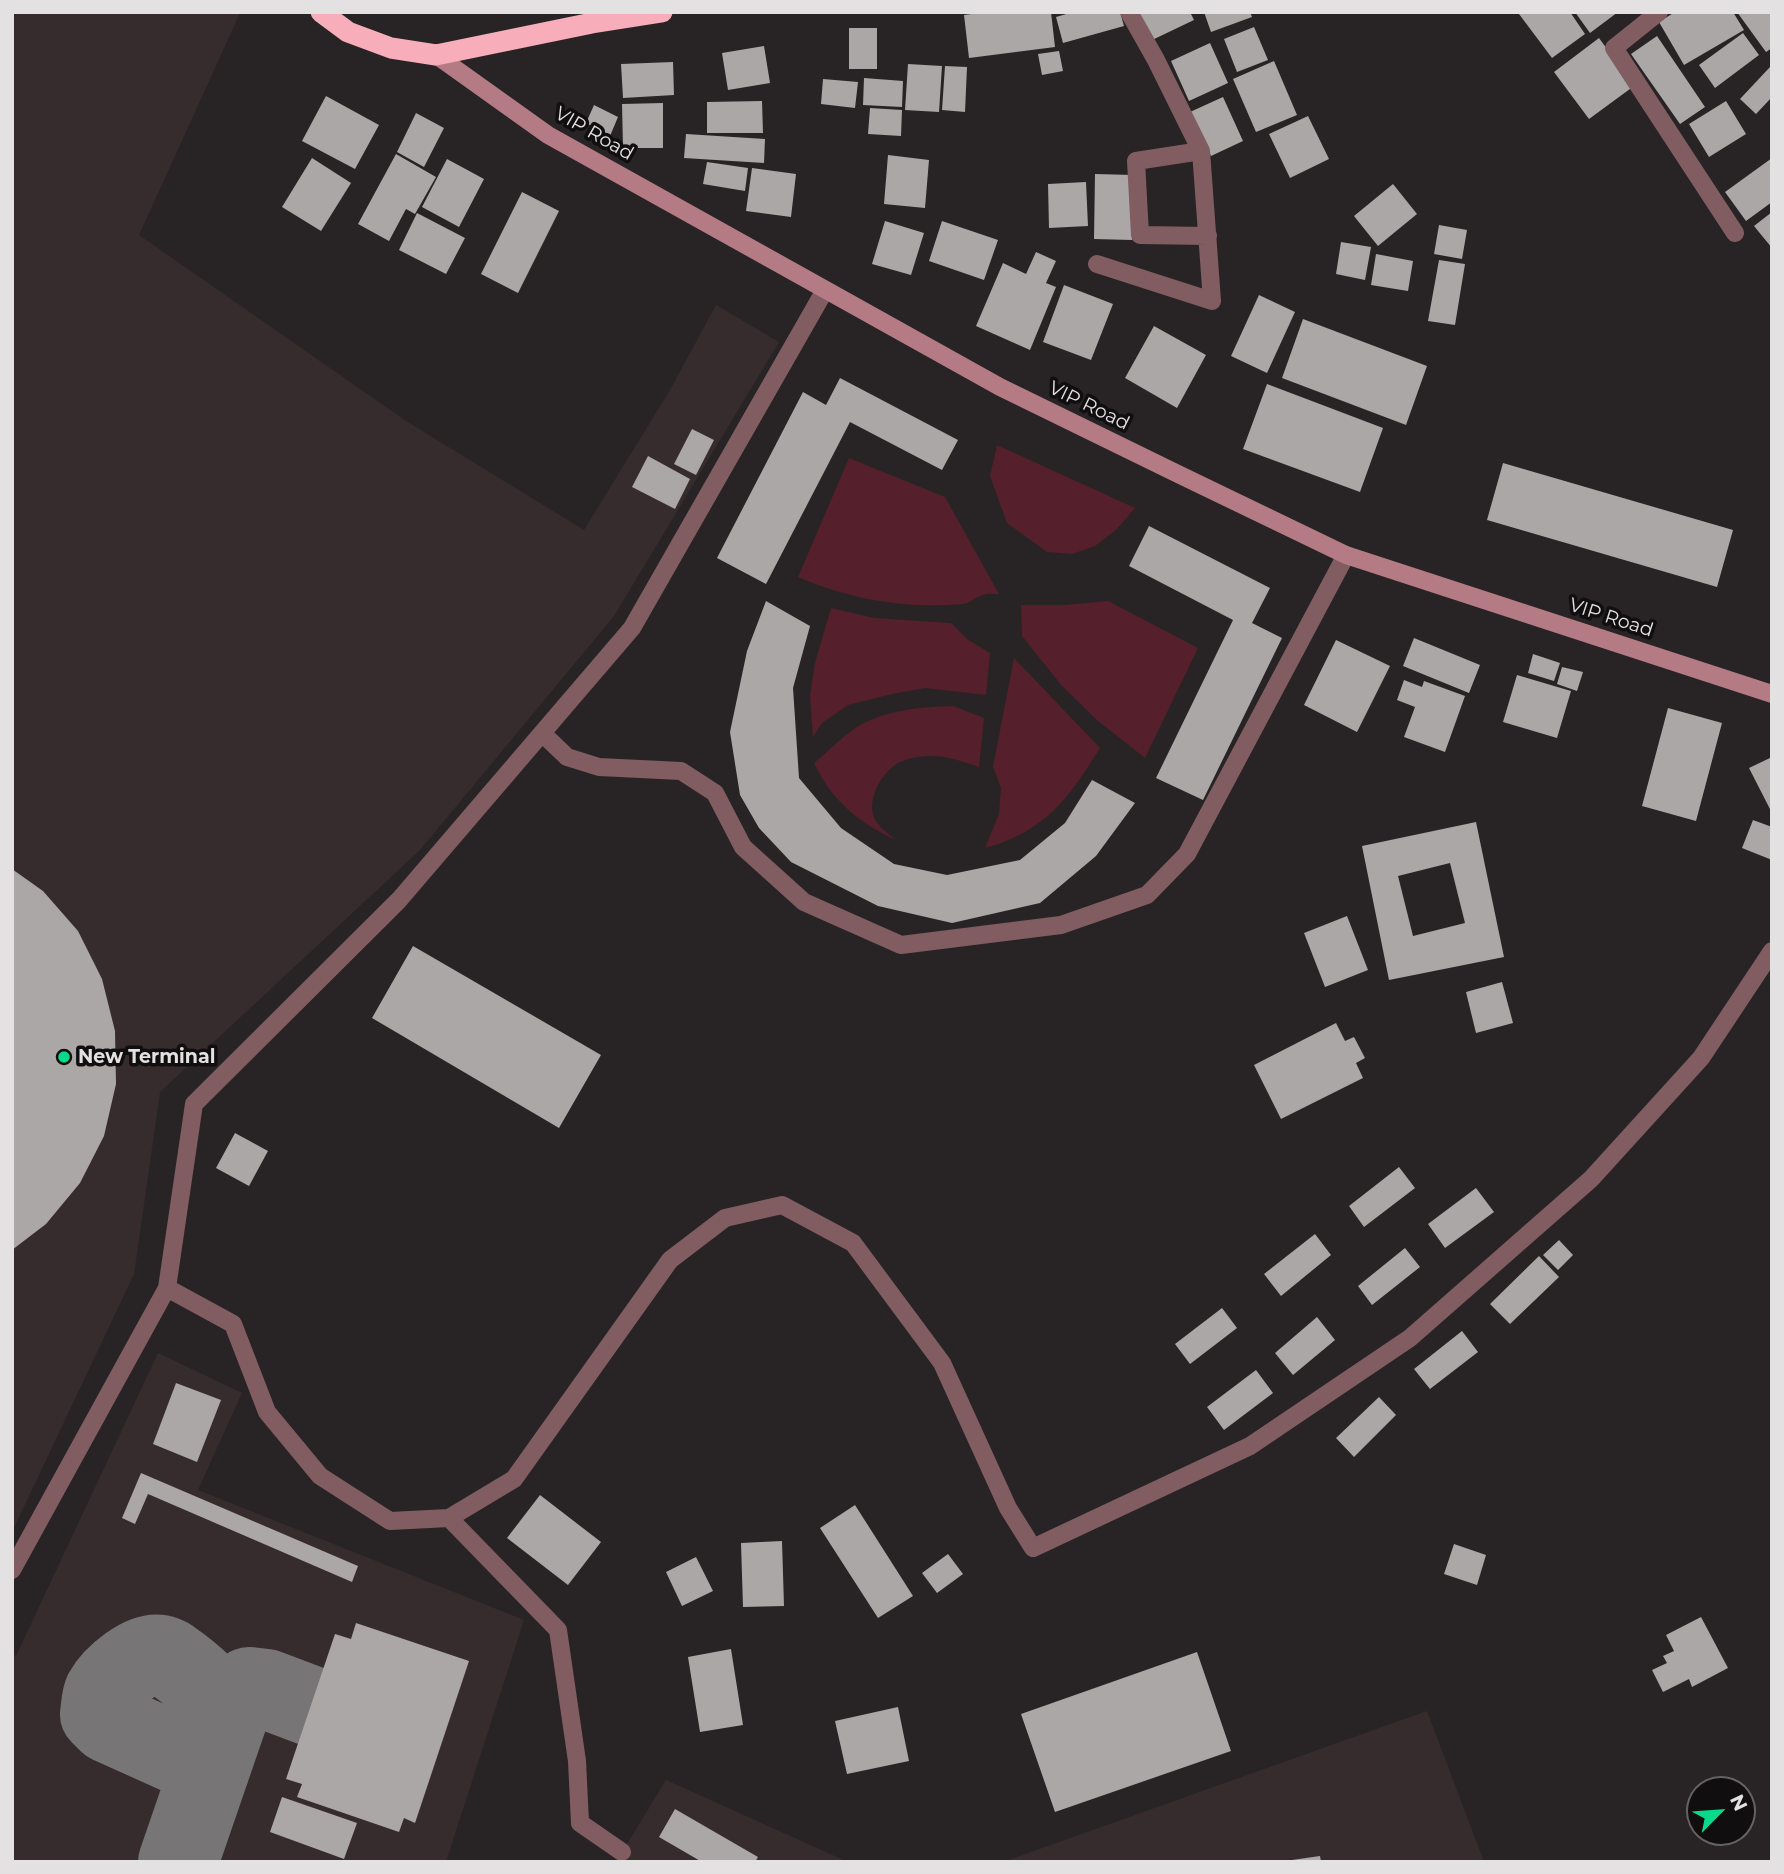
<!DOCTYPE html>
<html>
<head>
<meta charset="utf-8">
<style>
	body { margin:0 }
	#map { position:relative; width:1784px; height:1874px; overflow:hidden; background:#282425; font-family:Montserrat,sans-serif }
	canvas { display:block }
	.frame { position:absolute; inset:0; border:14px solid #e3e1e1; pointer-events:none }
	.north { position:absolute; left:1686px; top:1776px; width:70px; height:70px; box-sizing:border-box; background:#100e0e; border:2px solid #646262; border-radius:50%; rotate:65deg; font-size:19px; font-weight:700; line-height:28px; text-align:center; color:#e3e1e1 }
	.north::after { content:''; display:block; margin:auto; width:24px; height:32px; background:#08d98b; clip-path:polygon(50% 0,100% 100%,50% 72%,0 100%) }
</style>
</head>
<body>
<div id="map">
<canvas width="1784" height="1874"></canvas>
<div class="frame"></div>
<div class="north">N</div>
</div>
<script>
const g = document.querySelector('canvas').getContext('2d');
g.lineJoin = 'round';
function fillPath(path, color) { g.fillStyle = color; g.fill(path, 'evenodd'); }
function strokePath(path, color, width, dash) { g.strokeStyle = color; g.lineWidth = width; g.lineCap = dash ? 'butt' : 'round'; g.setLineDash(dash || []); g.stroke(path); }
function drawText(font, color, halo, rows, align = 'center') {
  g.font = font + ' Montserrat,sans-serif'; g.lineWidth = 7; g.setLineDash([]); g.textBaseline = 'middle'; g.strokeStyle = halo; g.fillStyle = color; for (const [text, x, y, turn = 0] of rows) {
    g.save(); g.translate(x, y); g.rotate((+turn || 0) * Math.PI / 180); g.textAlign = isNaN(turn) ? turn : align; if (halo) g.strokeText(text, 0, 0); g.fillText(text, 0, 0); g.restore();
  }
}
const built = new Path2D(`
	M12,12L240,13L139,235L406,421L584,530L670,390L716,305L779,342L614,616L420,850L160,1092L134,1274L12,1532Z
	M158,1353L242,1393L198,1490L524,1620L446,1862H12V1654L16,1656Z
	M1427,1711L1484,1862H1003Z
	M666,1780L848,1862H616Z`);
const green = new Path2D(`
	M997,445L1135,508L1116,530L1095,546L1072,554L1047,552L1007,523L990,476Z
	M849,458L945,497L999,594C994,594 988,593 983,595C975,597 971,603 963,604C904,609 852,600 798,577Z
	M1108,601L1198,648L1145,758L1098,721L1062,686L1022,636L1021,605H1065Z
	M831,608L874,618L951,623L967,639L990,653L986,695L925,688L892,694L848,705L822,723L813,737L810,696L815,663Z
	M1014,658L1100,748C1068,799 1046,831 985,848L999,814L1001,788L993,767Z
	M953,706L984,718L979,767C964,762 948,756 932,756C920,756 905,758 895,765C881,775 867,799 874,817C877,826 889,834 896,840C859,823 832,801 814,763C830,750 847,731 866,722C894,709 923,707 953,706Z`);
const taxiway = new Path2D(`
	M204,1785L201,1770L189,1759L109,1723L100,1714C101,1707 101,1698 104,1692C113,1676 142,1651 161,1655C168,1656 174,1662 180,1666C205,1685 220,1698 222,1732
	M178,1862L231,1708L249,1687L266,1689L311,1706`);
const building = new Path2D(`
	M986,12H1051L1055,47L969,58L964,15Z
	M1073,12H1120L1124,26L1063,43L1056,17Z
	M1136,12H1190L1194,20L1150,41Z
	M1204,12H1250L1252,17L1211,32Z
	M1521,12H1570L1585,34L1552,58L1519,14Z
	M1575,12H1618L1590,33Z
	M1675,12H1733L1744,30L1684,65L1659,22Z
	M1737,12H1772V48L1766,52Z
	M1254,27L1268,60L1237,72L1224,39Z
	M849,28H877V69H849Z
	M1743,33L1759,55L1715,88L1699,65Z
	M1657,36L1705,107L1680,124L1631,54Z
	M1599,38L1634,86L1589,119L1554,72Z
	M1210,43L1228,83L1189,101L1171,61Z
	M764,46L770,83L728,90L722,53Z
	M1059,51L1063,71L1042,75L1038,54Z
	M1274,61L1297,115L1256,132L1233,79Z
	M673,62L674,95L623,98L621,64Z
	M908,64L942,66L939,112L905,110Z
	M945,66L967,67L965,112L942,110Z
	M1770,67L1772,69V97L1756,114L1740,99Z
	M864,78L903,81L902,107L863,105Z
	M823,79L858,82L855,108L821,104Z
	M326,96L379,125L355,169L302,141Z
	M1223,97L1243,141L1211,156L1190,112Z
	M762,101L763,133H707V102Z
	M1726,101L1746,134L1709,157L1689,124Z
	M663,103V148H623L622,104Z
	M594,105L618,117L610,136L586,123Z
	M870,108L902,110L901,136L868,134Z
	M416,113L444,128L424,167L397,152Z
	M1308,116L1329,159L1290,178L1269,134Z
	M686,134L765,139L764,163L684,158Z
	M396,154L436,177L415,214L406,209L389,241L358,224Z
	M888,155L929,160L925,208L884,204Z
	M312,158L351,183L321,231L282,207Z
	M1772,158V202L1746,221L1725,192Z
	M447,159L484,179L459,227L422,207Z
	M707,162L748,168L745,191L703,184Z
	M752,168L796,174L791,217L746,211Z
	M1095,174L1133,175L1132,240L1094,239Z
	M1086,182L1088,226L1049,228L1048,184Z
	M1393,184L1417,214L1378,246L1354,216Z
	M522,192L559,211L518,293L481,274Z
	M1772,212V248L1754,226Z
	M417,213L465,238L446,274L399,250Z
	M885,221L924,233L911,275L872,264Z
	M942,221L998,240L984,280L929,261Z
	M1439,225L1467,230L1462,259L1434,254Z
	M1341,242L1371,247L1365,280L1336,274Z
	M1036,252L1056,261L1046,283L1056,287L1030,350L976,326L1003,263L1026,274Z
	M1376,254L1413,261L1408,291L1371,285Z
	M1439,260L1465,264L1455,325L1428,321Z
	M1064,285L1113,304L1091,360L1043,342Z
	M1259,295L1295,312L1267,373L1231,356Z
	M1303,319L1427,366L1406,425L1282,378Z
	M1154,326L1206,355L1177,408L1125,378Z
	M840,378L958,440L942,470L850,422L766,584L717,558L803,392L826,405Z
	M1267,384L1383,428L1360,492L1243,449Z
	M692,429L714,440L696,475L674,464Z
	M648,456L690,479L675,509L632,487Z
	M1503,463L1733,530L1717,587L1487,520Z
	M1149,526L1270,588L1252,623L1282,638L1203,800L1156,778L1233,620L1129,566Z
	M766,601L810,626L793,688L799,778L841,828L894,864L947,875L1020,860L1065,823L1092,780L1135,803L1096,856L1040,903L952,923L878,906L791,862L759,828L740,795L730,732L747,651Z
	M1414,638L1480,665L1469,693L1403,666Z
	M1336,640L1390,666L1357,732L1304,705Z
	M1533,654L1560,663L1554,681L1528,673Z
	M1562,667L1583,672L1577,691L1557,684Z
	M1517,675L1571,691L1557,738L1503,722Z
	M1404,680L1422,687L1424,681L1465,696L1445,752L1404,737L1415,707L1397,700Z
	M1668,708L1722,723L1696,821L1642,806Z
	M1772,757V813L1749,768Z
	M1753,820L1772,827V860L1742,848Z
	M1476,822L1504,957L1389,980L1362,846ZM1450,863L1465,923L1413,936L1398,876Z
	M12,869L43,891L78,931L102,979L115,1031L116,1084L104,1136L80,1183L46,1224L12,1250Z
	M1347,916L1368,970L1325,987L1304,933Z
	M413,946L601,1055L559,1128L372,1018Z
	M1502,982L1513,1023L1476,1033L1466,992Z
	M1336,1023L1345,1041L1354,1037L1365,1058L1356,1063L1363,1078L1281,1119L1254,1065Z
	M235,1133L268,1151L249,1186L216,1168Z
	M1399,1167L1415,1188L1364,1227L1349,1206Z
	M1476,1188L1494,1212L1445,1248L1428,1224Z
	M1315,1234L1331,1255L1281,1296L1264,1274Z
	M1559,1240L1573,1255L1558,1270L1543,1255Z
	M1405,1248L1420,1267L1372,1305L1358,1286Z
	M1539,1256L1559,1277L1510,1324L1490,1304Z
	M1222,1308L1237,1328L1190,1364L1175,1344Z
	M1317,1317L1335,1340L1293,1375L1275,1353Z
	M1462,1331L1478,1352L1430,1389L1414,1369Z
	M1256,1370L1273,1393L1224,1430L1207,1407Z
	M176,1383L221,1400L197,1462L153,1444Z
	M1379,1397L1396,1415L1354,1457L1336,1438Z
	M141,1473L358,1566L352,1582L148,1494L135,1524L122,1518Z
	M540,1495L601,1542L568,1585L507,1538Z
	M855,1505L913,1596L878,1618L820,1528Z
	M782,1541L784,1606L743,1607L741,1543Z
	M1454,1544L1486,1555L1477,1585L1444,1574Z
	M948,1554L963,1574L937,1593L922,1573Z
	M696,1557L713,1591L682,1606L666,1572Z
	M1701,1617L1728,1668L1692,1687L1689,1679L1663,1692L1652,1670L1667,1663L1663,1656L1674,1651L1666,1635Z
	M356,1623L469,1661L415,1823L404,1818L399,1832L297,1797L302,1784L286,1779L335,1634L351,1639Z
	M731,1649L743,1725L700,1732L688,1657Z
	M1197,1652L1231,1751L1055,1812L1021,1714Z
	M898,1707L909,1761L847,1774L835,1721Z
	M282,1797L357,1823L344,1859L270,1832Z
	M675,1809L758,1857L755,1862H702L659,1837Z
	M1320,1856L1321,1862H1292V1860Z`);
const street = new Path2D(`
	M1659,12L1614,48L1735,233
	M1201,151L1136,161L1140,235L1208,236
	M1097,264L1212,301L1201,151L1156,60L1129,12
	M542,733L567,757L599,767L681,771L715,793L743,847L804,902L901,945L1061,925L1147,895L1187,854L1346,555
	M167,1288L233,1324L267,1412L320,1476L390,1521L449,1518L514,1479L670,1260L725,1218L782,1205L853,1243L942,1363L1008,1508L1033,1548L1250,1446L1410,1338L1591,1179L1701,1058L1772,951
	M449,1518L558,1630L577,1761L580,1823L622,1852
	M12,1570L167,1288L194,1104L399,900L632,628L825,290`);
const secondary = new Path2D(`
	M436,55L548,135L1000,387L1178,474L1346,555L1772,694`);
const highway = new Path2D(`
	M321,12L348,32L391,48L436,55L592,23L662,12`);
const markers = [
	[64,1057,7,"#08d98b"]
];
const streetNames = [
	["VIP Road",594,134,30],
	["VIP Road",1089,406,26],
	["VIP Road",1611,618,18]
];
const poiNames = [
	["New Terminal",78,1057]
];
fillPath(built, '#362c2e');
fillPath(green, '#551f2c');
strokePath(taxiway, '#787576', 80);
fillPath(building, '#aba7a7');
strokePath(street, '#815d62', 18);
strokePath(secondary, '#b57b85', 18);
strokePath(highway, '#f7aeba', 21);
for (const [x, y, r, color] of markers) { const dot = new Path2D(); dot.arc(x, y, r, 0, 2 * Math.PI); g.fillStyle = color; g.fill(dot); strokePath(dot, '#100e0e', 2.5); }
drawText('19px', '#e3e1e1', '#100e0e', streetNames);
drawText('bold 19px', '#e3e1e1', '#100e0e', poiNames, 'left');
</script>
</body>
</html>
